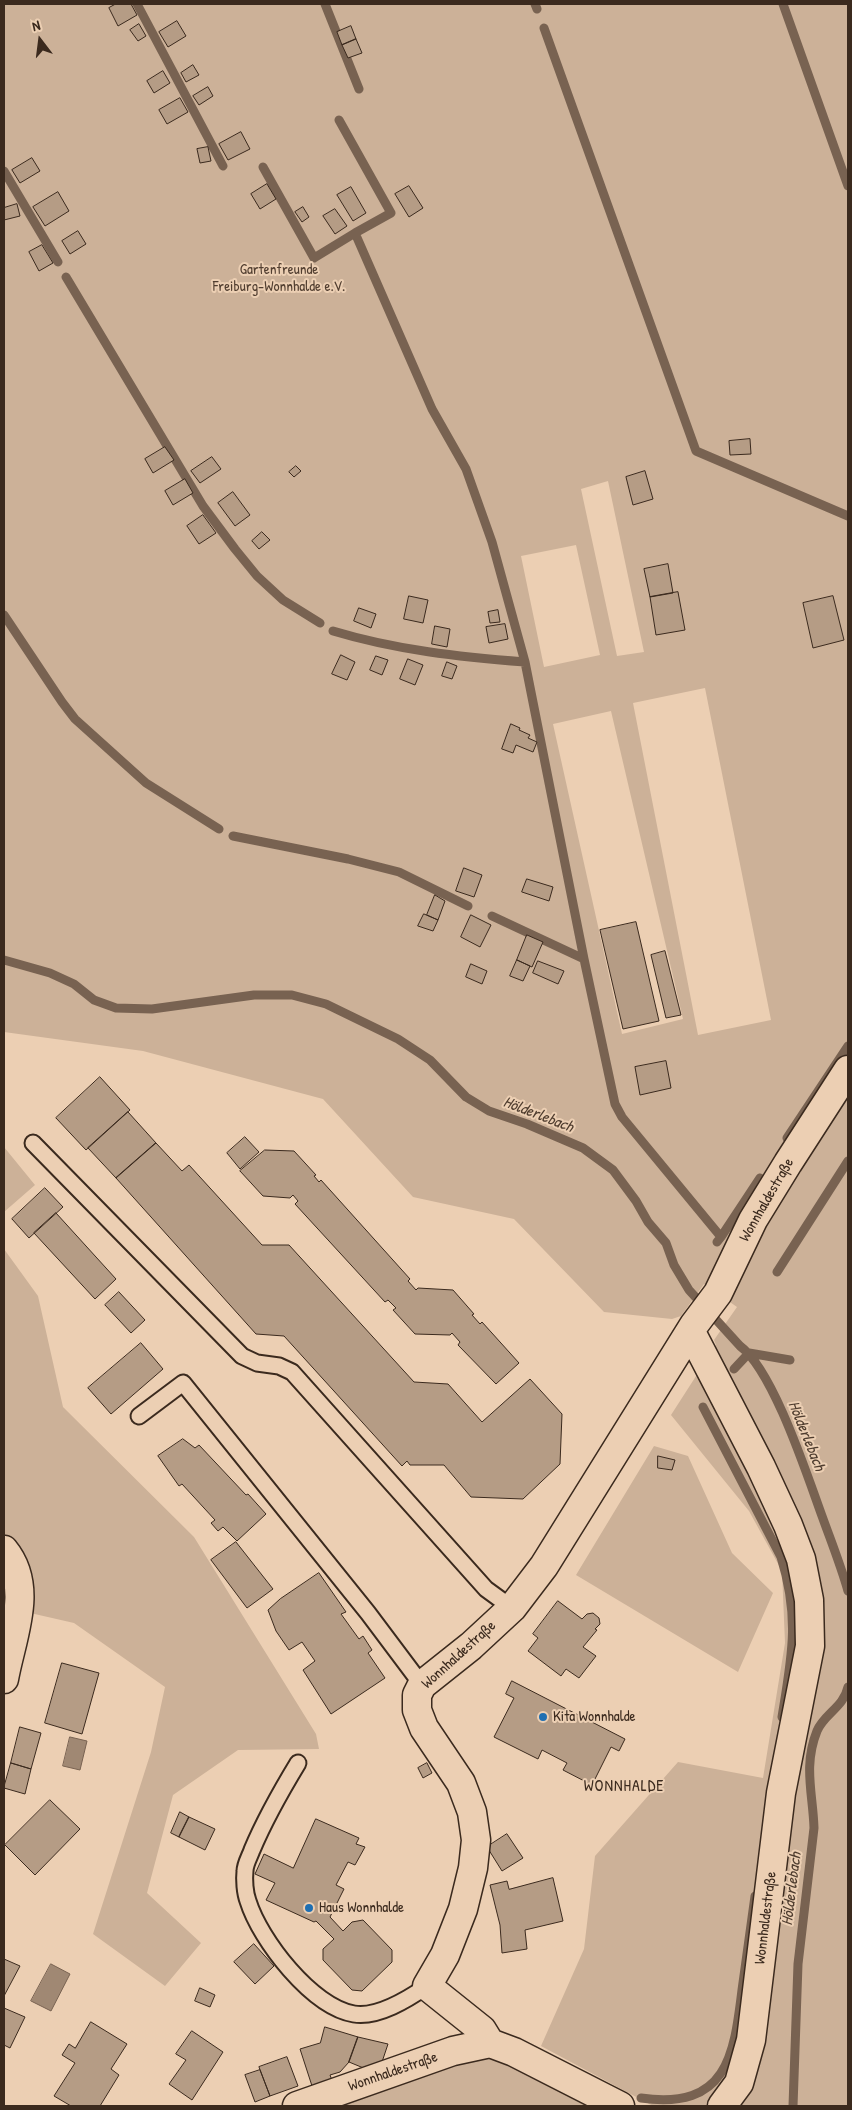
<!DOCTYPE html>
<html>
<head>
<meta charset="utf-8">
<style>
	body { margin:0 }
	#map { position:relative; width:852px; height:2110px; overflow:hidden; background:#eccfb3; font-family:"Patrick Hand",sans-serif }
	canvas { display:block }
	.frame { position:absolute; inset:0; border:5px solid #3b2a1e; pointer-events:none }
	.north { position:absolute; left:15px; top:15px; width:50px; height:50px; -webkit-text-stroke:4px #eccfb3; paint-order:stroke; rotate:345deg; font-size:14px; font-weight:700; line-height:20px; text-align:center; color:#3b2a1e }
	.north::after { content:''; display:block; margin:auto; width:18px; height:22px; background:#3b2a1e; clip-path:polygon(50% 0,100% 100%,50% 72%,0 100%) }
</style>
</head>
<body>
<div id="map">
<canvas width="852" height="2110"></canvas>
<div class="frame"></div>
<div class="north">N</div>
</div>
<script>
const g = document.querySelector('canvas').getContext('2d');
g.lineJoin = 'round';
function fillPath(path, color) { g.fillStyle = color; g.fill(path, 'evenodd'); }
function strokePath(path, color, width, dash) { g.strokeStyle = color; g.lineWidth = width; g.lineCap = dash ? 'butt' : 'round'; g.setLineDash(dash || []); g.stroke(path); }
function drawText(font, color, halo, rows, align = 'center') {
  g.font = font + ' "Patrick Hand",sans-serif'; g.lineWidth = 4; g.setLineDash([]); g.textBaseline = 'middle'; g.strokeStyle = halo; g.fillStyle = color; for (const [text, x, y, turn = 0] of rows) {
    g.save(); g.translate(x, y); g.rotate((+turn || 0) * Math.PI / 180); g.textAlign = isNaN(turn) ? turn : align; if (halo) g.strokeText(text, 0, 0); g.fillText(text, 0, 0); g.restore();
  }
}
const green = new Path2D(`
	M4,4H848V2106H653L541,2046L584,1949L595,1856L678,1762L763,1778L785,1643L782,1571L749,1511L671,1415L716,1345L714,1340L737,1307L704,1284L681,1316L672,1319L604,1312L514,1219L413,1197L323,1099L143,1051L4,1032ZM608,481L644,652L617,656L581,489ZM576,545L600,655L544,667L521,556ZM705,688L771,1020L698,1035L633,703ZM611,711L683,1019L622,1034L553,724Z
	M4,1147L35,1185L4,1212Z
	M4,1249L38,1296L63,1407L194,1537L316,1734L319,1749L238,1750L173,1795L147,1893L201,1943L165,1986L93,1934L151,1752L165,1687L74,1623L4,1607Z
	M654,1446L688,1456L732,1553L773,1593L738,1672L576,1575Z
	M507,2054L602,2106H337L472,2055Z`);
const water = new Path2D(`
	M70,1737L87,1741L80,1770L63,1766Z
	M51,1964L70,1974L51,2011L31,2001Z`);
const stream = new Path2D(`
	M137,4L223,166
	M325,4L359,89
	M535,4L537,9
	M783,4L848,186
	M544,28L696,451L848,516
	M339,120L391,213L355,233
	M263,167L314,258L355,233L432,409L466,469L492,542L525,662L584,959L615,1104L622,1117L721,1237L717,1242
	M4,171L58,262
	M66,277L203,506L235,549L257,576L283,600L320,623
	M4,615L62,702L75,719L146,783L219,829
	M333,631C396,650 460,657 525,662
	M233,836L348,859L399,872L468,906
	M492,916L584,959
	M4,960L50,973L74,984L94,1000L116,1008L152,1009L254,995H292L326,1004L398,1039L430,1060L466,1097L489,1111L527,1124L583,1148L613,1170L636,1201L648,1222L666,1243L674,1265L689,1290L740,1346C773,1370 807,1475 822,1516C831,1541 841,1566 848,1591
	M787,1138L848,1046
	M721,1237L760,1178
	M777,1272L848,1161
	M734,1369L749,1353L790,1360
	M703,1407L781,1557C800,1618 792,1656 782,1717
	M641,2098C727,2110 734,2056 742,1990C746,1959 751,1927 755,1896
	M793,2106L798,1964L814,1828C813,1794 803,1766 817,1731C824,1714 844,1707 848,1687`);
const building = new Path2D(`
	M116,4H131L137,15L118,26L109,8Z
	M177,21L186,36L168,47L159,32Z
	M139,24L146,36L138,41L130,30Z
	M351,26L356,39L342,45L337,32Z
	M356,39L362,53L348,58L342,45Z
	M193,65L199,75L186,82L181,73Z
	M163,71L170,83L154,93L147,81Z
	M208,87L213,96L199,105L193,96Z
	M180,98L188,112L167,124L159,110Z
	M241,132L250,149L228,160L219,144Z
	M208,147L211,161L200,163L197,149Z
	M32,158L40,171L20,183L12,170Z
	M267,184L276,199L260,209L251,194Z
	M409,186L423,208L409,217L395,194Z
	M351,187L366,213L353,221L337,195Z
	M58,192L69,211L45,226L33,207Z
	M17,204L20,216L4,220V208Z
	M303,207L309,217L302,222L295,212Z
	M335,209L347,226L335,234L323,216Z
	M78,231L86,244L70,254L62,241Z
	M42,245L53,263L39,271L29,252Z
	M750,439L751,454L730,455L729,441Z
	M165,447L174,460L153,473L145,459Z
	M212,457L221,469L200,483L191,471Z
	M296,466L301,471L294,477L289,472Z
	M645,471L653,499L633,505L626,477Z
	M185,479L193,493L173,505L165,491Z
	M233,492L250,515L235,526L218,503Z
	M203,515L216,533L199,544L187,526Z
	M262,532L270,540L259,549L252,541Z
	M668,564L673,593L650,597L644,569Z
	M678,592L685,630L656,635L650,597Z
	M409,596L428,600L423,623L404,619Z
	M833,596L844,640L813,648L803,603Z
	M359,608L376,614L371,628L354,621Z
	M498,610L500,622L490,623L488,612Z
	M505,624L508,639L489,643L486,627Z
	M435,626L450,629L447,647L432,644Z
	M341,655L355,662L347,680L332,674Z
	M376,656L388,660L382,675L370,670Z
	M408,659L423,665L415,685L400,679Z
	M447,662L457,666L452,679L442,676Z
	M511,724L520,728L519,730L530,735L528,738L537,742L533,752L516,745L513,753L502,749Z
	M464,868L482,875L474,897L456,891Z
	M527,879L553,887L549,901L522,892Z
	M435,895L445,901L438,920L427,915Z
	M424,914L438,920L433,931L418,926Z
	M471,915L491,925L480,947L461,937Z
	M636,922L659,1021L623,1029L600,930Z
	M527,935L543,942L532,967L517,960Z
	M665,951L681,1015L666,1018L651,955Z
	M517,960L530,966L523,981L510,976Z
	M538,961L564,971L558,984L533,973Z
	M471,964L487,971L482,984L466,977Z
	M666,1061L671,1088L640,1095L635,1067Z
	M100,1077L130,1110L86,1150L56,1118Z
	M128,1112L156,1143L116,1178L88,1148Z
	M245,1137L259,1152L240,1169L227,1153Z
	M156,1143L182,1171L189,1165L262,1245H289L414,1382L448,1384L482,1422L530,1379L562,1414L560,1464L523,1499L471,1497L444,1465H410L407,1461L402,1466L284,1336L256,1334L116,1178Z
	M265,1150L294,1151L316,1175L314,1176L319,1182L321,1180L410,1279L408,1281L416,1290L418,1288L453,1290L474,1314L472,1315L480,1324L482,1322L519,1363L496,1384L458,1345L460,1342L452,1333L450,1335L415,1334L393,1310L396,1308L388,1300L385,1302L295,1204L298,1201L293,1195L290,1198L263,1196L240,1171Z
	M45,1188L63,1207L29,1238L12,1219Z
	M56,1213L116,1279L95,1299L34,1233Z
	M119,1292L145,1320L131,1333L105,1305Z
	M141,1343L163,1369L111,1414L88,1388Z
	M183,1439L195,1448L199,1445L246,1495L248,1494L266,1514L237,1541L223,1527L218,1531L211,1523L215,1520L182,1484L179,1486L158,1456Z
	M658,1456L675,1460L672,1470L658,1468Z
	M236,1542L273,1589L247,1608L211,1560Z
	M319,1573L346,1612L341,1614L359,1639L363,1636L372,1650L368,1653L385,1678L331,1714L303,1670L315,1661L302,1642L289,1650L276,1631L268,1610L280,1599Z
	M558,1601L582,1619L587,1614L593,1613L599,1618L600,1624L595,1629L597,1630L583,1647L596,1656L579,1678L566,1669L561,1676L528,1651L538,1638L533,1634Z
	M62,1663L99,1673L82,1734L45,1723Z
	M512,1681L625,1739L619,1751L611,1747L592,1785L563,1770L567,1763L542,1750L538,1759L494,1737L514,1698L506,1694Z
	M20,1727L41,1733L31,1769L11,1763Z
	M11,1763L31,1769L25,1794L4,1788Z
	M427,1763L432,1773L423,1778L418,1768Z
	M50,1800L80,1829L35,1875L5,1845Z
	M180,1812L189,1817L179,1837L171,1833Z
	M189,1817L215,1829L205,1850L179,1837Z
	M316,1819L359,1838L356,1844L365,1847L355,1865L348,1862L336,1885L344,1889L330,1917L343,1931L352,1922L363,1920L392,1950V1962L362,1991L352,1990L323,1960V1949L334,1939L316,1921L314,1922L266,1900L275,1883L255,1874L264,1854L293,1868Z
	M507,1834L523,1858L502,1871L487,1847Z
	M553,1878L563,1921L525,1930L527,1949L502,1953L500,1925L490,1885L507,1881L509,1889Z
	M254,1944L274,1966L255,1984L234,1962Z
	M4,1959L20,1966L4,1996Z
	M200,1988L215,1995L210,2007L195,2001Z
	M4,2008L25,2017L10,2048L4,2045Z
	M91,2022L127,2044L111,2069L119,2075L100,2106H71L54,2096L75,2063L62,2055L69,2044L75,2048Z
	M325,2027L358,2037L349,2062L340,2072L330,2075L333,2083L313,2089L300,2049L320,2043Z
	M192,2031L223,2052L192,2100L169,2084L186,2060L176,2054Z
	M358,2037L388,2044L378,2074L349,2062Z
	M287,2057L298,2086L270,2096L259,2067Z
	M260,2070L270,2096L255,2102L245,2075Z`);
const service = new Path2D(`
	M33,1143L242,1356L257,1363L279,1366L292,1372L486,1589L512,1608
	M139,1416L183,1383L368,1613L422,1685
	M298,1763C281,1791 265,1819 252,1850C250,1856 245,1864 245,1871C244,1880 245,1893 248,1901C260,1940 312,2007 354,2014C378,2018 408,1999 427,1986`);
const minor = new Path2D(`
	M691,1332L761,1467L788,1525L801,1559L809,1600L810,1646L781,1793L751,2040L739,2083L722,2106
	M4,1550C35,1588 11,1638 4,1679
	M490,2043L482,2030L427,1986L445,1955L463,1909L473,1868L476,1840L472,1812L461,1783L424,1728L417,1710V1695L422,1685L471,1646L512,1608L544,1566L694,1325L718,1293L753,1220L788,1163L848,1070
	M297,2106L453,2051L490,2043L514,2052L620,2106`);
const markers = [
	[543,1717,5,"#1f6fb2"],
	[309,1908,5,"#1f6fb2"]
];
const parkNames = [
	["Gartenfreunde",279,270],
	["Freiburg-Wonnhalde e.V.",279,287]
];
const streetNames = [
	["Wonnhaldestraße",767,1200,-60],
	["Wonnhaldestraße",459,1655,-42],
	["Wonnhaldestraße",766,1918,-83],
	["Wonnhaldestraße",393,2072,-19]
];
const poiNames = [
	["Kita Wonnhalde",553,1717],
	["Haus Wonnhalde",319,1908]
];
const waterNames = [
	["Hölderlebach",538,1115,21],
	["Hölderlebach",806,1436,68],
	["Hölderlebach",792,1889,-83]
];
const neighbourhoodNames = [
	["WONNHALDE",624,1787]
];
fillPath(green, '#ccb198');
fillPath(water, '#a08873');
strokePath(water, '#786251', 1);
strokePath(stream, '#786251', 9);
fillPath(building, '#b59c85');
strokePath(building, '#3b2a1e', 1);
strokePath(service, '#3b2a1e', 19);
strokePath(minor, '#3b2a1e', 31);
strokePath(service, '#eccfb3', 15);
strokePath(minor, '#eccfb3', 28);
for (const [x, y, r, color] of markers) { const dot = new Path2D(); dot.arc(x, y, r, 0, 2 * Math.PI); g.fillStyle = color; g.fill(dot); strokePath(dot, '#eccfb3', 2); }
drawText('15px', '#513e30', '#eccfb3', parkNames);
drawText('15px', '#3b2a1e', '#eccfb3', streetNames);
drawText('15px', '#3b2a1e', '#eccfb3', poiNames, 'left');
drawText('italic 16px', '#4f3d2f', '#eccfb3', waterNames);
g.letterSpacing = '1px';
drawText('16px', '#3b2a1e', '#eccfb3', neighbourhoodNames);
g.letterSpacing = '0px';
</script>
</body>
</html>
